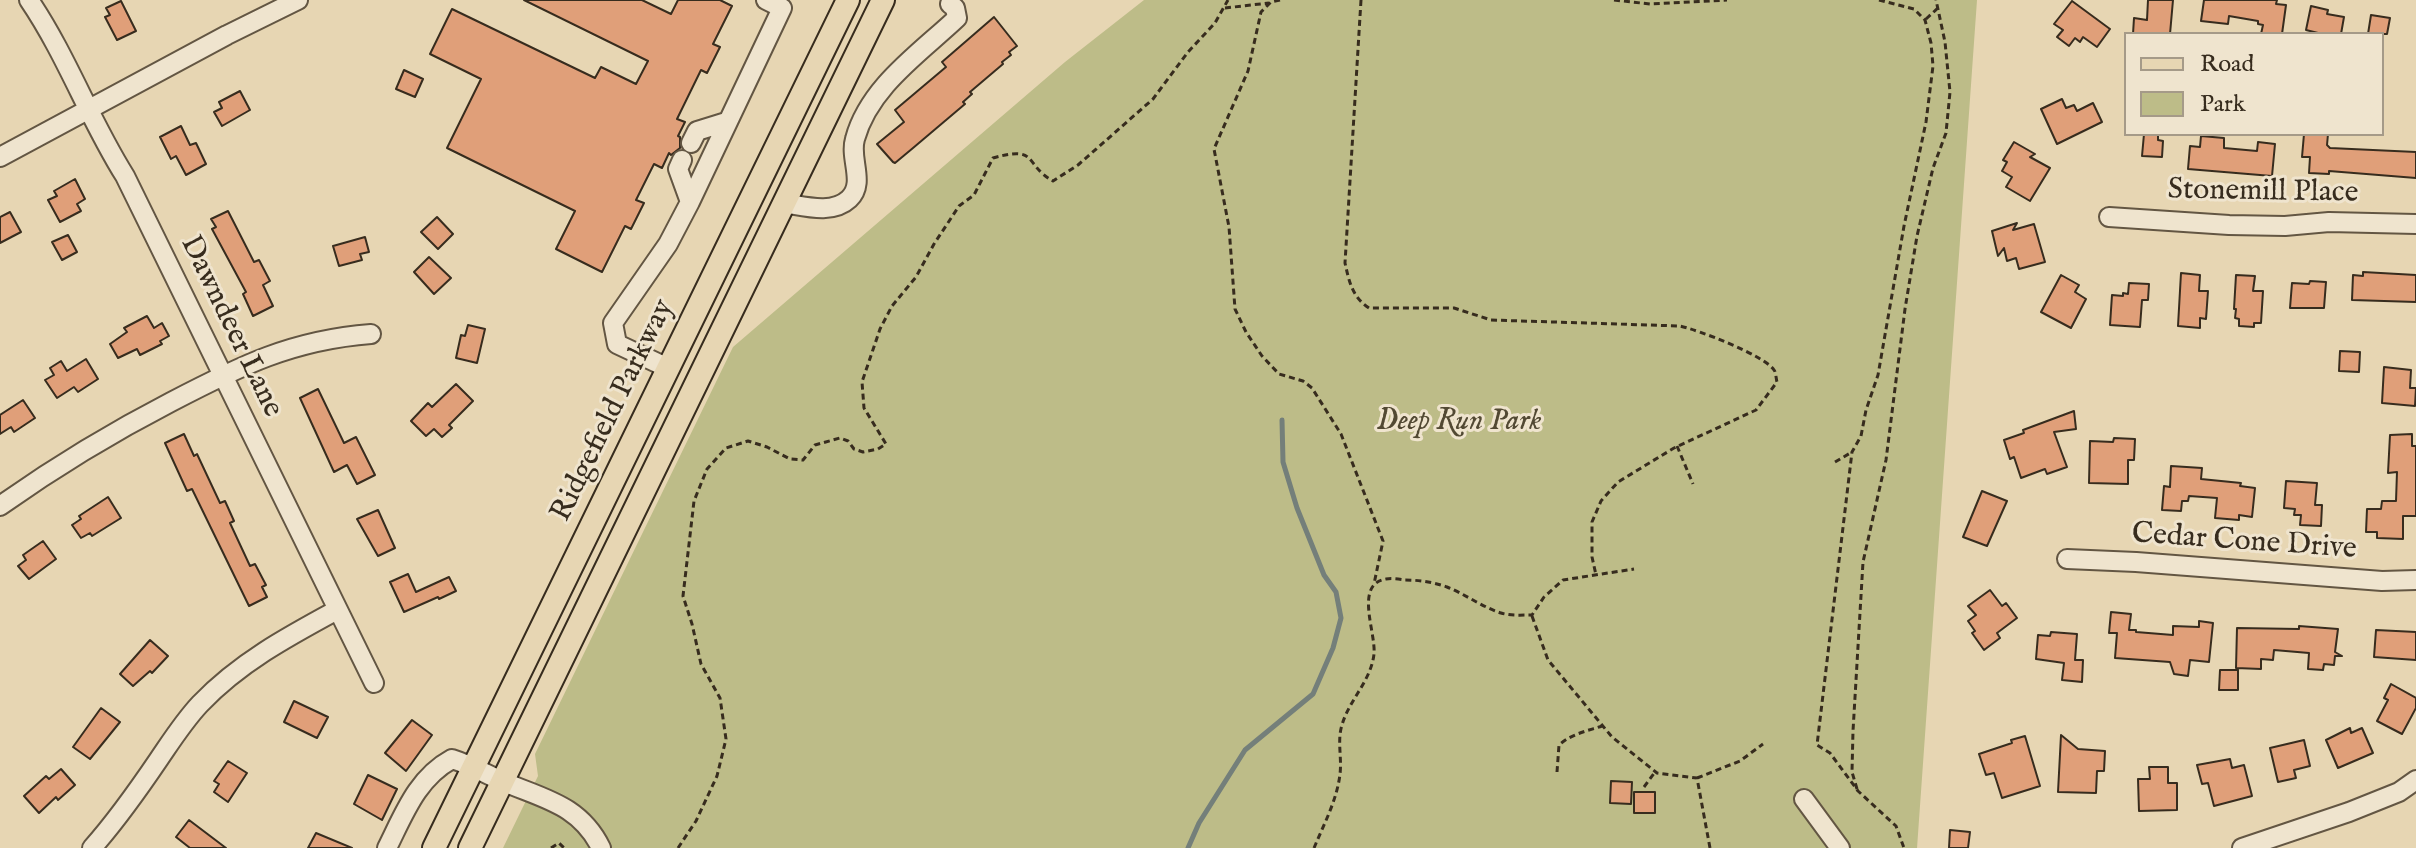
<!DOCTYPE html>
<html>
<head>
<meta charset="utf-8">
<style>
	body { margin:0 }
	#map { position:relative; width:2416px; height:848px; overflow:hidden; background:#e7d6b3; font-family:"IM FELL English",serif }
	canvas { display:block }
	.legend { position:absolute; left:2124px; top:32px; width:260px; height:104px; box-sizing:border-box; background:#efe4ce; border:2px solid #a59a88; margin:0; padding:10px 14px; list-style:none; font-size:24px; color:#372c1e }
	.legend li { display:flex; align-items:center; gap:16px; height:40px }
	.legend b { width:40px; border:2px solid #a59a88 }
</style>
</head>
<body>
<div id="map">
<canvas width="2416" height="848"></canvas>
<ul class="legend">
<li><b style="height:10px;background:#e7d6b3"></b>Road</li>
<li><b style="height:22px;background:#bdbc88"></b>Park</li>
</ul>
</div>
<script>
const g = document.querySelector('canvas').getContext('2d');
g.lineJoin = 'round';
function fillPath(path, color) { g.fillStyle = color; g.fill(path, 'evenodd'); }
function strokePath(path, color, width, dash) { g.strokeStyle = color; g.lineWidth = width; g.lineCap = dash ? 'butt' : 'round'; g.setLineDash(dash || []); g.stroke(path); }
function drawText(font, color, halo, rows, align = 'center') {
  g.font = font + ' "IM FELL English",serif'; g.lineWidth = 6; g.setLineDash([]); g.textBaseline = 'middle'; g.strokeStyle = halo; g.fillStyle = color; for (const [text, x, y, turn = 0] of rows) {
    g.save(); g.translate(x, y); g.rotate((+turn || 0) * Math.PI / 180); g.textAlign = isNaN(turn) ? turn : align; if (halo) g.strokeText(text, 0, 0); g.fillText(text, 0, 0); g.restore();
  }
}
const green = new Path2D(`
	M1144,0H1977L1917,848H503L538,776L535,754L733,347L1065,62Z`);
const stream = new Path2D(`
	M1188,848L1199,823L1245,750L1313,694L1333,648L1341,618L1336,592L1324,575L1297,508L1283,462L1282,420`);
const building = new Path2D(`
	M524,0H642L671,14L678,0H720L732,6L713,44L720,47L707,73L701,70L677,119L685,122L678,136L680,137V148L671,155L669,153L662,168L654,164L636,200L644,203L631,229L625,226L602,272L556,249L575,211L447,148L481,79L430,54L452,9L595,78L601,67L636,84L648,61Z
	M2148,0H2173L2170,34H2133L2134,18L2147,20Z
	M2204,0H2277L2276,4L2286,5L2282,34H2261L2263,25L2258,24V21L2229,16L2228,24L2201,21Z
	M121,1L136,31L117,40L105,17L110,15L106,8Z
	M2072,1L2110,29L2097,47L2083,37L2080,42L2075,38L2069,46L2057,37L2063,30L2054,24Z
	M2311,6L2328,10L2327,14L2344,17L2341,34H2322L2306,30Z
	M2371,15L2390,18L2387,34H2368Z
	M994,17L1017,46L1009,52L1011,55L1002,62L1003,64L970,92L972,94L963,102L965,104L913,148L895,163L893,162L877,144L904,122L895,110L946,67L942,62Z
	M404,70L423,79L415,97L396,89Z
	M240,91L250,110L222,126L214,112L222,108L219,102Z
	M2062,99L2066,108L2074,105L2077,111L2093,103L2102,122L2057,144L2041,109Z
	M181,126L190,145L196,143L206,164L186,175L176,156L171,159L160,137Z
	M2144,134H2158V140L2163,141L2162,157L2142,156Z
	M2304,134H2328L2327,145L2330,148L2416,152V178L2329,171V174L2309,173L2310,157H2302Z
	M2201,136L2224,138V148L2257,151L2258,142L2275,144L2272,176L2188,169L2190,146L2200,147Z
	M2014,142L2035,154L2030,157L2050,168L2030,201L2006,187L2012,177L2002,171L2007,162L2003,160Z
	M75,179L85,199L77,204L81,211L60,222L48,200L57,196L54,191Z
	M228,211L254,262L259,260L270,281L263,285L273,306L253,316L243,294L246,292L212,229L216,227L211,219Z
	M10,212L21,232L0,243V217Z
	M437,217L453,234L438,249L421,232Z
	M2017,223L2013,230L2034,224L2045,262L2019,269L2016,258L2007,261L2004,248L1998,256L1992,231Z
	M68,235L77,252L62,260L52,242Z
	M365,237L369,252L360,254L362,260L339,266L333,246Z
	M429,257L451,278L434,294L414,272Z
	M2363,272L2416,275V302L2352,300L2353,275L2363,276Z
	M2181,273L2200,275L2199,291H2208L2206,319L2200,318V328L2178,326Z
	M2061,275L2079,285L2075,292L2086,299L2071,328L2041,312Z
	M2236,275L2255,276L2253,291H2263L2261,323H2254V327L2239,326V319L2235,318L2236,309H2234Z
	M2310,281L2326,282L2324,308H2290L2292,283L2309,284Z
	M2129,283L2149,284L2148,300H2142L2140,327L2110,325L2112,295L2123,296V293L2128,294Z
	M147,316L154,328L162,323L169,336L160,341L162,344L140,355L137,349L118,358L110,344L127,332L124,328Z
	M468,325L485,329L477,363L456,358L461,335L465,336Z
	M2340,351L2360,352L2359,372L2339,371Z
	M86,359L98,379L78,392L74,387L57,398L45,380L54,375L50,368L61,361L67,371Z
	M2384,367L2411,370L2410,388H2416L2415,406L2382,403Z
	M456,384L473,401L449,425L452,428L442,437L434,429L426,436L411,421L428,403L432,407Z
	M318,389L344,443L356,437L375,475L357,484L347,465L334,472L300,398Z
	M23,400L35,418L14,432L11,427L0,434V415Z
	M2074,411L2076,429L2054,432L2067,467L2047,474L2045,469L2021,478L2014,457L2010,459L2004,440L2024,433L2023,430Z
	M184,434L194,456L197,454L220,503L225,501L234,521L230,523L250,566L255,564L266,585L262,587L267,597L249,606L192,489L187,491L165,443Z
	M2412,434V446H2416V516H2403V539L2377,538V532H2366L2367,509H2381L2382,501H2396L2397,472L2388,473L2390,435Z
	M2114,438L2135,439L2134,460H2128V484L2089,483L2090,441L2113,442Z
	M2171,466L2202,468L2201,479L2241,483L2240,486L2255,488L2252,517L2239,515V520L2215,518L2217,498L2189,496L2188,501H2182L2181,511L2162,510L2164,486L2170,487Z
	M2286,481L2317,483L2315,505H2322L2321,526L2300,525L2301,515H2294L2295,509L2284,508Z
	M1982,491L2007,501L1987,546L1963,537Z
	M108,497L121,518L92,536L90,533L81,538L72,525L81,519L79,516Z
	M378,510L395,548L378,556L357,519Z
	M43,541L56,559L29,579L18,566L26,560L23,555Z
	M408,574L416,592L449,577L456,591L439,599L438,597L404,612L390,582Z
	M1990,590L2002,606L2006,603L2017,618L1997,633L2000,638L1984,650L1972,633L1975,631L1968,621L1976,615L1968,606Z
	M2111,612L2131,614L2129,630H2136V632L2173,635V626L2199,627V621L2213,623L2209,662L2190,660L2188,676L2174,674L2170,662L2115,658L2117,633H2109Z
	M2299,626L2338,629L2335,652L2342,656H2335L2334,665L2324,664L2323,670L2308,669L2309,653L2274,650L2273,660L2261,659V669L2236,668L2237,628L2299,629Z
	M2376,630L2416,632V660L2374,657Z
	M2051,632L2077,634L2075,660H2083L2082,682L2062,680L2064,663L2036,659L2038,635L2050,636Z
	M150,640L168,656L152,673L150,671L133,686L120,674Z
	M2220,670H2238V690H2219Z
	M2391,684L2416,698V708L2402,734L2377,721L2388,700L2384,698Z
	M294,701L328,717L317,738L284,722Z
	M101,708L120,722L90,759L73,747Z
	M412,720L432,735L406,771L385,753Z
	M2350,728L2351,733L2362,728L2373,753L2338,768L2326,740Z
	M2061,735L2078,749L2105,751L2104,771H2097L2096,793L2058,792Z
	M2025,736L2040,786L2002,798L1994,773L1986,775L1979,754L2012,743L2011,740Z
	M2304,740L2310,766L2294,770L2296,778L2278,782L2270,748Z
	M2230,759L2232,768L2244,765L2252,796L2214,806L2208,783L2202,784L2197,765Z
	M228,761L247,773L228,802L214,792L219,784L214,781Z
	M2149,767H2168V783H2177V810L2139,811L2138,779H2150Z
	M61,769L75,785L58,800L56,797L39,813L24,796L46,776L49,779Z
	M368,775L397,789L382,820L354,804Z
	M1611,781L1632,782L1631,804L1610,803Z
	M1634,792H1655V813H1634Z
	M189,820L226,848H190L176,837Z
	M1950,830L1970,832L1968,848H1949Z
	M316,833L352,848H308Z`);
const path = new Path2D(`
	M1280,0L1271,2L1261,12L1248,71L1214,149L1229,227L1235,309L1246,332L1262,356L1279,374L1303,381L1312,388L1341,434L1383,541L1374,584
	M1361,0L1345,263C1349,281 1352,297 1369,308H1454L1491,320L1680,326C1698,330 1764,355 1774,370C1776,372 1776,379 1777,382L1756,410L1674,448L1618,482L1601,501L1592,522V557L1596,575
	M1614,0L1650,4L1727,0
	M1879,0L1914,9L1925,20L1931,43L1933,66L1926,122L1904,226L1878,375L1866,410L1861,436L1852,452L1817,745L1830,753L1858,791L1896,826L1904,848
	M1225,8L1269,3
	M1926,19L1938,8
	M1677,446L1693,484
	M1835,462L1852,452
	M1532,616L1548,660L1612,737L1657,773L1697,778L1710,848
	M1557,772L1559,745C1571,734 1587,731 1602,726
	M1697,778L1740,761L1763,744
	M1644,787L1655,772
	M1857,789L1852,772L1853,731L1863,562L1886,460L1905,309L1917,236L1933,168L1946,133L1950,92L1945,42L1936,0
	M551,848L559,843L564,848
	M678,848L696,821L717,776L726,739L720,698L701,664L692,624L683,596L694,501L707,469L726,448L748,441L767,447L790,459L803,460L815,445L840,438L848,441L854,449L863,452L878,449L886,444L864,408L862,382L880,329L892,306L916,277L934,244L959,206L974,195L993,158C1039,145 1023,164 1053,181L1078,165L1153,99L1188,52L1215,23L1228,0
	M1314,848C1324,824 1337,800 1340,774C1342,758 1337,740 1342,725C1349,700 1371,681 1374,654C1376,632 1354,584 1386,579C1392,578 1399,579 1405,580C1419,580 1433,582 1447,587C1465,594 1482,607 1501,613C1511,616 1522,615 1532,615L1544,597L1563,580L1634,569`);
const minor = new Path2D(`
	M29,0C67,56 89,119 125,176L374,683
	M691,143L697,131L726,122
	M0,157L227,35L298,0
	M682,160L678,169L690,202
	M783,203C804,206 832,215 849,199C866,183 849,159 855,139C869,87 920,53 957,18L955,8L950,4
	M2109,217L2229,225L2285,226L2329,222L2416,224
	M668,368L617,344L613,323L668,244L690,202L782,8L766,0
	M0,506C55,467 111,433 171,402C240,366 292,340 371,334
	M2067,559L2136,562L2382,581L2416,580
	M1804,799L1840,848
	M92,848C117,820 138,790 159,759C172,740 184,721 200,704C239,663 287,637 337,610
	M387,848C404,814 417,778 452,759C471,765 486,774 504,782C544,799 580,805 601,848
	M2242,848L2349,812L2399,792L2416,780`);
const major = new Path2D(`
	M434,848L848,0
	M470,848L883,0`);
const streetNames = [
	["Stonemill Place",2263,193,1],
	["Dawndeer Lane",230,327,64],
	["Ridgefield Parkway",614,411,-64],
	["Cedar Cone Drive",2244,543,4]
];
const parkNames = [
	["Deep Run Park",1459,423]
];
fillPath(green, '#bdbc88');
strokePath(stream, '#747f7a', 5);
fillPath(building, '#e09f79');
strokePath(building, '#372c1e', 2);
strokePath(minor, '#635643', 22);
strokePath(major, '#372c1e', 26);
strokePath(path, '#372c1e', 3, [6, 4]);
strokePath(minor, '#efe4ce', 18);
strokePath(major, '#e7d6b3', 22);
drawText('30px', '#372c1e', '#efe4ce', streetNames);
drawText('italic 30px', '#524933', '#efe4ce', parkNames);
</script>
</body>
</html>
